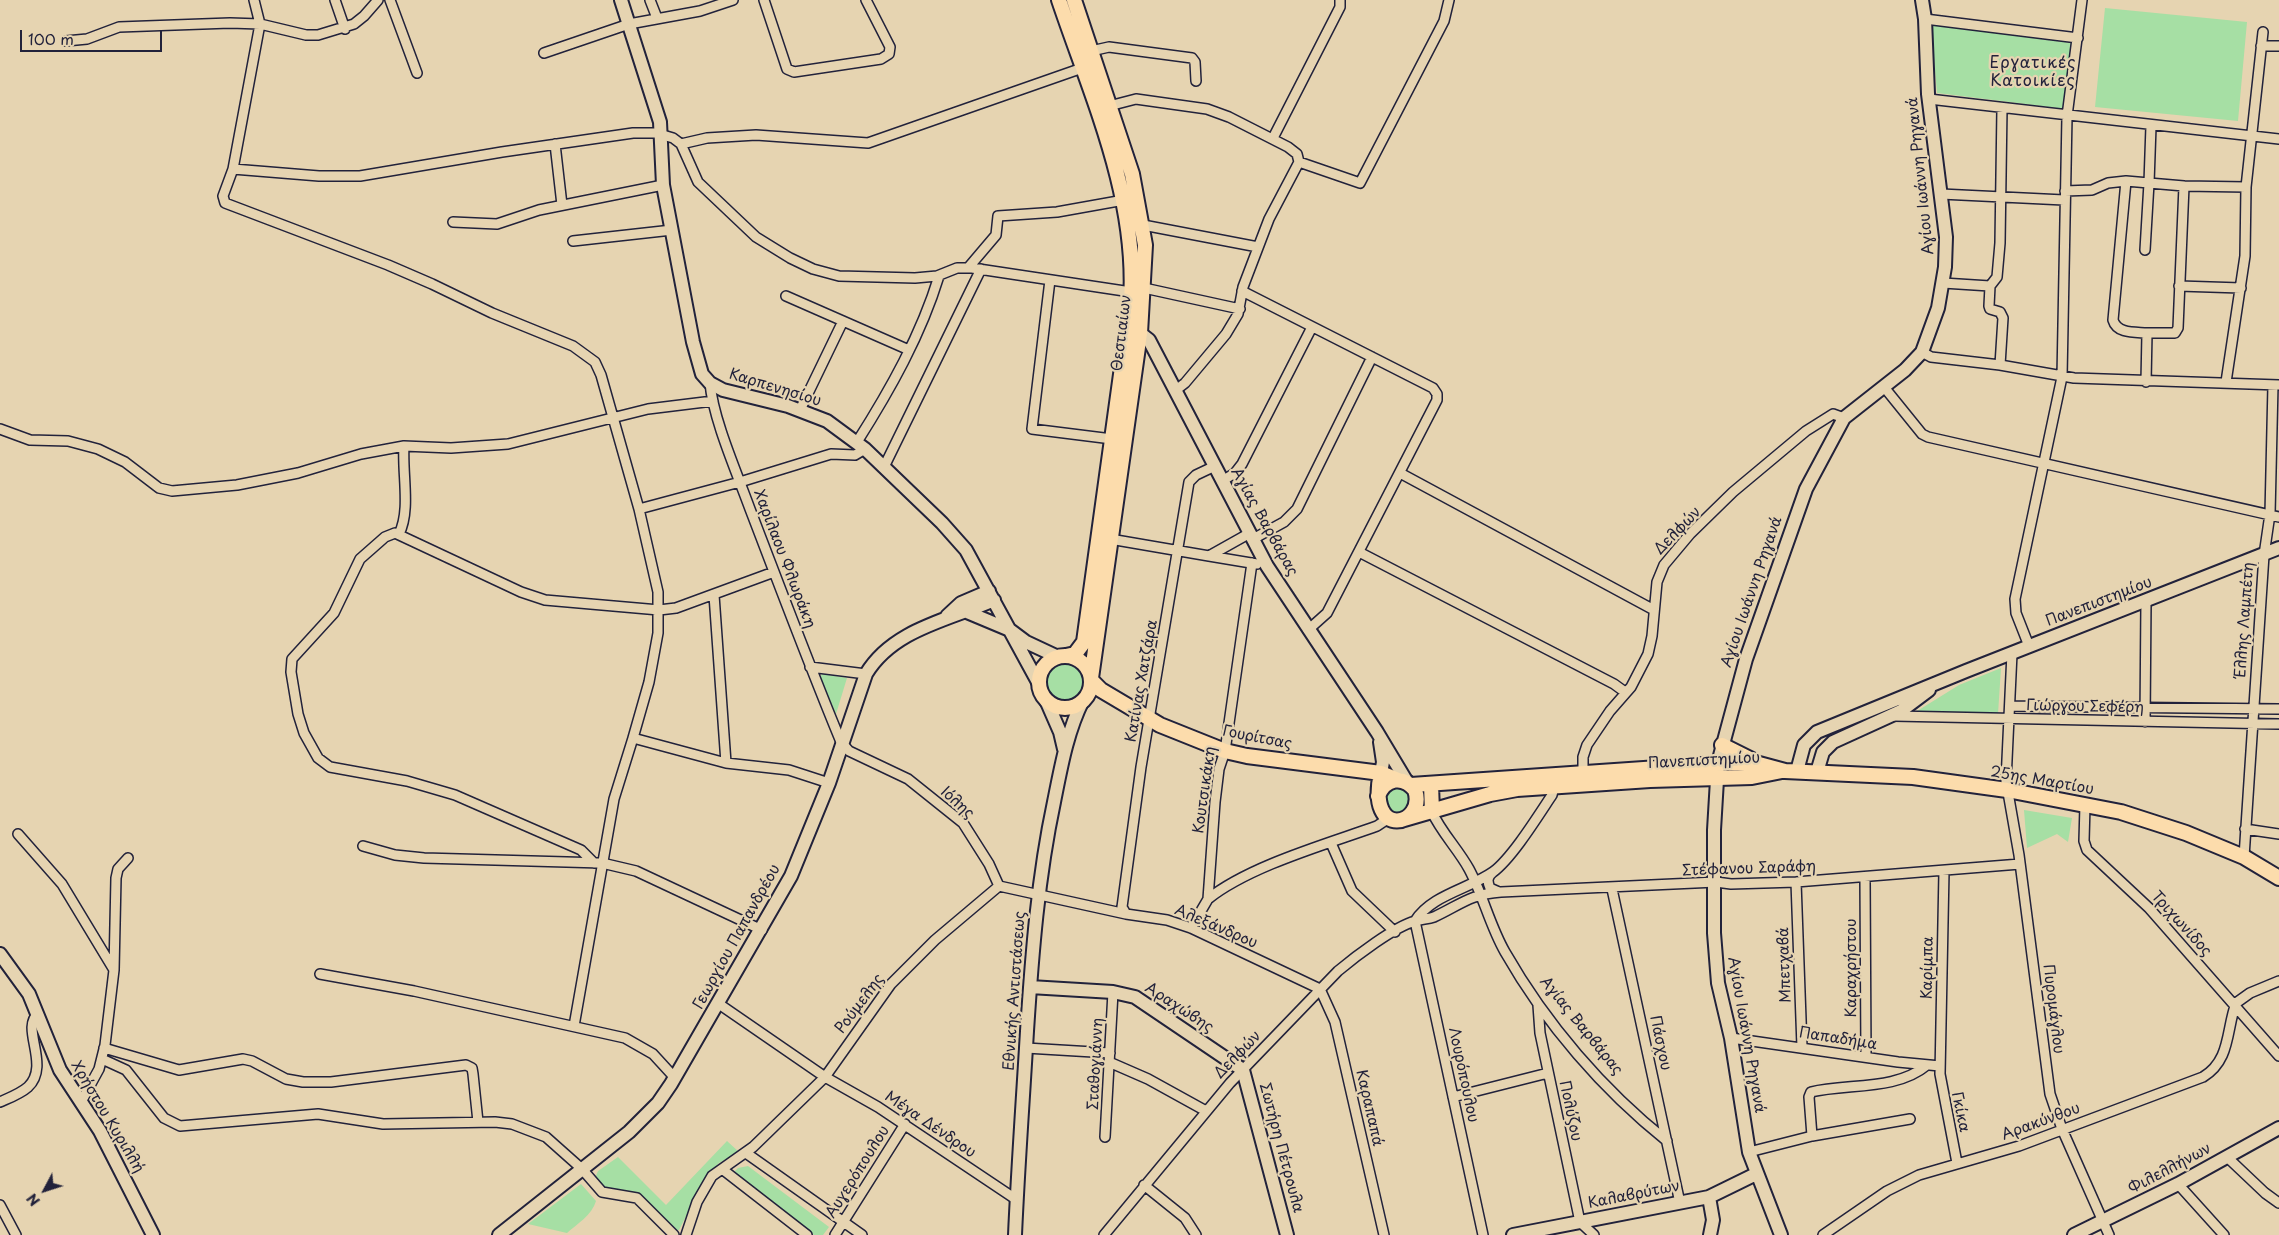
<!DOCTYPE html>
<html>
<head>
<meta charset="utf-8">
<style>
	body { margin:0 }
	#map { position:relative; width:2279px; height:1235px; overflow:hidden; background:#e6d4b1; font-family:"Playpen Sans",sans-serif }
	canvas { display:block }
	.north { position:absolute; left:20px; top:1165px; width:50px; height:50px; -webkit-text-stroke:4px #e6d4b1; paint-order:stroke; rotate:230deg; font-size:14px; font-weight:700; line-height:20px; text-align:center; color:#22223b }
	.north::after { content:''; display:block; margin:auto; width:18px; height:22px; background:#22223b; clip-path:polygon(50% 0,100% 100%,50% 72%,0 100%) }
	.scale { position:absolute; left:20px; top:30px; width:142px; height:22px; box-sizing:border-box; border:2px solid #22223b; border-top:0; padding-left:6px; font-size:15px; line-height:18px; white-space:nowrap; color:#22223b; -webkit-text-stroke:4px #e6d4b1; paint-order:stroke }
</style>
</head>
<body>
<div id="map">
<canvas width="2279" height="1235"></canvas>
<div class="north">N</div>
<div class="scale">100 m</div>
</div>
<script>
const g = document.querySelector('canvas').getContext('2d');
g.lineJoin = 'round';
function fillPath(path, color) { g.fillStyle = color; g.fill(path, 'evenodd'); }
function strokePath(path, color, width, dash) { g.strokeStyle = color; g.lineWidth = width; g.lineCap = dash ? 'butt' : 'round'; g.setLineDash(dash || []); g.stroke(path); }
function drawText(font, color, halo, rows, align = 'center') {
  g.font = font + ' "Playpen Sans",sans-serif'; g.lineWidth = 4.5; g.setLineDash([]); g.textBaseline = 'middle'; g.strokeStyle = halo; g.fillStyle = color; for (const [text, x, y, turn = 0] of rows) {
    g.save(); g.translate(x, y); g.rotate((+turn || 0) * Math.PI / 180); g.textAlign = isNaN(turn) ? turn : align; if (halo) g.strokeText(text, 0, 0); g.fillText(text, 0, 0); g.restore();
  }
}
const green = new Path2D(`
	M2105,8L2247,22L2238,121L2095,107Z
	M1931,25L2072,43L2065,109L1937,93Z
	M1044 682a21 21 0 1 1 42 0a21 21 0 1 1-42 0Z
	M2001,668L1998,714L1914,713L1959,685Z
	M822,674L847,678L836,714L820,677Z
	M1385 800a13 13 0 1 1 26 0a13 13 0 1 1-26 0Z
	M2024,810L2072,818L2068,842L2057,834L2027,848Z
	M727,1141L739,1152L719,1163L704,1181L679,1230H671L638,1194L606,1190L595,1178L598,1171L618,1157L666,1205Z
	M748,1166L829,1227L823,1235H814L732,1174L738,1168Z
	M581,1184L596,1201C592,1215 577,1224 567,1233L528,1224Z`);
const street = new Path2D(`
	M254,0L260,24L233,169L223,196L225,203L388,265L432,284L492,313L573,346L595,362L601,375L639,509L658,592V633L649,682L633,738L726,763L789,770L829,783
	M335,0L345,29
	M390,0L417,73
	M650,0L657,18
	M764,0L787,69L794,72L881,59L889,54L890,47L866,0
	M1925,19L2078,38
	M66,41L87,39L119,27L230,23L260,24L306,35H318L354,24L364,16L378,0
	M2261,46H2279
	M1091,51L1109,47L1192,58L1195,62L1196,81
	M544,53L629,24L700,11L733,0
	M1929,99L2279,139
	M1109,106L1136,99L1207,109L1229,117L1288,147L1297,154L1299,162L1269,219L1243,287L1238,314L1226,334L1185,383L1176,390
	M1273,138L1340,7V0
	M555,144L562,205
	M681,144L707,138L756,135L868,143L1088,66
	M1299,162L1360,183L1444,21L1449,0
	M233,169L319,176H360L502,152L633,133H656L673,138L681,144L698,182L756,237L790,258L813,269L839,276L915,278L937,276L957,268H972L1131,292
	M2065,191L2092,190L2108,183L2126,181
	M1941,194L2064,200
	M453,222L497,224L539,210L663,185
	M1143,225L1258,247
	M573,241L672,230
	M2145,250L2149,183L2184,186
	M968,268L996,235L998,216L1057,212L1124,200
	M1050,280L1032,429L1112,439
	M1943,283L1990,286
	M2179,286L2241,288
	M1144,288L1240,309
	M1242,291L1433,388L1437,394V400L1327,613L1308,630
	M786,296L909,350
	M2147,333H2175L2178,328L2184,186L2246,187
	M1922,352L1931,357L2000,365L2074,378L2279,385
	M2000,365L2003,318L2000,312L1990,309L1989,306L1990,286L1997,277L2000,243L2002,108
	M2146,382L2147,333C2135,332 2117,334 2113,320L2126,181L2149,183L2151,126
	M2226,382L2245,256L2246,187L2263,32
	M710,383C713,419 737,473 750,509C780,587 809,665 841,742L849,751L908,779L963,823L989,864L999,886
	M1884,387L1922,434L1928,437L2279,517
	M800,410L843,321
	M0,429L30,440L68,441L98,449L125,462L159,488L172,491L237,485L298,473L361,454L404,446
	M857,442C890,390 921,335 939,276
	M884,467L981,269
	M1400,473L1654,610
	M1222,481L1235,473L1242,464L1312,327
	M639,509L740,482L831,454L855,455L865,449
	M399,534C411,510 402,474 404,446L451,448L508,444L648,409L713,401
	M1110,539L1209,556L1250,533
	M1253,539L1284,522L1297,509L1372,357
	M1359,552L1614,684L1625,692
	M1209,556L1257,564
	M714,595L726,763
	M2029,646L2016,613L2015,599L2062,377L2067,116L2082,0
	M2012,653L2006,781L2019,855L2050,1094L2062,1129L2109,1235
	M810,667L866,674
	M2010,706L2279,709
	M1894,716L2279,724
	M2145,722L2146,601
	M1583,772V757L1587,745L1610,711L1631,687L1648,654L1652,636L1657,582L1664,565L1690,534L1733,492L1806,431L1833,414L1844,418
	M2085,805L2084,841L2087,850L2149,908L2279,1056
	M1432,812C1441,832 1458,849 1469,869C1483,895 1490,926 1505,952C1546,1024 1603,1090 1667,1141
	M2245,829L2279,834
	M18,834L62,884L114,970
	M1331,843L1352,891L1395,932
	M363,846L395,855L424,858L602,863L636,871L762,930
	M2244,857L2264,555L2270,514L2273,385
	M594,863L581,850L455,795L407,781L330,767L318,758L304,733L298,714L291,672L292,659L334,613L360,559L385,537L395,533L521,592L545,600L659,610L676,608L774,572
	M1944,871L1940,1074L1957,1163
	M1493,872C1487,877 1487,881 1490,888L1499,892
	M1865,878L1866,1057
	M1796,882L1802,1047
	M999,886L1126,914L1167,920L1191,928L1320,989L1335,1022L1384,1235
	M1612,889L1680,1203
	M1208,899C1249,866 1327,844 1377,826L1389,818
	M1126,914L1122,907L1141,767L1189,482L1196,475L1215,466
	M1415,921L1483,1235
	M1415,921C1431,895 1469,889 1493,872C1512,858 1538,816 1552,795L1555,783
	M1191,928L1208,899L1215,802L1219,769L1225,751L1252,563
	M320,974L414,991L625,1038L653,1054L675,1078
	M719,1004L825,1077L878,1107L1017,1200
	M1538,1005L1540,1033L1580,1222L1594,1235
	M574,1026L614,799L633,738
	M1731,1038L1898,1062L1940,1066
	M104,1048L179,1070L243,1059L252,1061L286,1079L303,1082H331L466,1065L472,1068L473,1074L478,1122
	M1026,1048L1110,1053
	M102,1059L126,1070L164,1118L180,1126L318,1114L383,1124L495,1122L512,1124L546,1137L582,1169L602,1192L637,1198L674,1235
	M1109,1062L1148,1079L1206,1111
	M1453,1097L1548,1073
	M0,1102C9,1098 20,1094 28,1087C51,1065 20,1028 38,1014
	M81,1102L99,1069L105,1045L114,970L116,878L118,869L128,858
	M1812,1136L1809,1097L1811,1092C1848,1083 1896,1091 1927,1065
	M1105,1137L1113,992
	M1749,1152L1812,1136L1910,1119
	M746,1153L862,1235
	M2227,1157L2265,1193L2279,1203
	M722,1169L807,1235
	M2178,1184L2224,1235
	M1144,1185L1185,1218L1196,1235
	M0,1205L16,1235
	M686,1235L697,1202L712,1176L753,1147L825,1077L891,984L935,940L999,886
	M835,1235L905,1124
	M1104,1235L1230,1083L1338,971C1356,956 1394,927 1415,921C1422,919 1428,919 1434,917C1460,905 1470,894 1501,892L1716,882L1731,884L1796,882L2020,864
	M1823,1235L1887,1191L1919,1175L2019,1146L2203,1077C2231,1060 2226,1030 2236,1003L2250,993L2279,981`);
const secondary = new Path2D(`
	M621,0L660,122L663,185L693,342L702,374L710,383L723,390L788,406L827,421L865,449L942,523L966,550L1039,684
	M1132,332L1140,333L1149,340L1267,566L1377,732L1407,782
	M967,612L1010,630L1026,642L1058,657
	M947,616L961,603L989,591
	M1046,700L1060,732L1064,749
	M1380,742L1383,762L1381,773
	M1797,771L1804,745L1817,732L1966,671L2279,548
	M1817,772L1823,752L1833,742L1901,711L1929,690
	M0,954L29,994L60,1070L100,1131L153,1235
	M1030,987L1113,992L1135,997L1243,1070L1287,1235
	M1709,1197L1713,1220L1710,1235
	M499,1235L629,1132L658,1103L671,1084L791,876L829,783L866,674C893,629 949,620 994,600
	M1015,1235C1018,1167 1023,1099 1027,1031C1032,954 1038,877 1054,802C1061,767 1067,732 1083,700
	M1513,1235L1709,1197L1756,1174
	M1781,1235L1749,1152L1731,1038L1718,983L1714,933V830L1718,763L1746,659L1806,489L1844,418L1905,370L1922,352L1938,308L1945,267L1946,237L1928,94L1925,19L1922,0
	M2074,1235L2178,1184L2279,1128`);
const primary = new Path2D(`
	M1059,0C1092,98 1138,197 1131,302L1084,642L1075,654L1066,656
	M1074,0L1132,174L1145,245L1140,333L1091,678
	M1039 682a26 26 0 1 1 52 0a26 26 0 1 1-52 0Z
	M1091,680L1101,690L1160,725L1225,751L1247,756L1381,773L1398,780
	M1722,745L1754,761
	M1431,784L1432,812
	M1411,785L1731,763L1759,764L1785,771L1913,777L2007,790L2121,812L2186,833L2244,857L2279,878
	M1378,796C1385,778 1403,775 1415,790C1427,825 1366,842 1381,773
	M1404,819L1490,794L1517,789L1650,780L1752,777L1782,771`);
const streetNames = [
	["Αγίου Ιωάννη Ρηγανά",1921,176,-96],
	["Θεστιαίων",1122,333,-83],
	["Καρπενησίου",775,388,17],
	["Αγίας Βαρβάρας",1264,522,61],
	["Δελφών",1678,531,-46],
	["Χαρίλαου Φλωράκη",784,559,69],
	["Αγίου Ιωάννη Ρηγανά",1752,592,-71],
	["Πανεπιστημίου",2099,602,-21],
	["Έλλης Λαμπέτη",2245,620,-86],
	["Κατίνας Χατζάρα",1142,681,-80],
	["Γιώργου Σεφέρη",2085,707,1],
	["Γουρίτσας",1257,738,11],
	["Πανεπιστημίου",1704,761,-3],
	["25ης Μαρτίου",2042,781,10],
	["Κουτσικάκη",1205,790,-82],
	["Ιόλης",957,803,42],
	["Στέφανου Σαράφη",1749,869,-2],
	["Τριχωνίδος",2181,924,48],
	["Αλεξάνδρου",1216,927,23],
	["Γεωργίου Παπανδρέου",737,937,-61],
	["Μπετχαβά",1785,965,-92],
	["Καραχρήστου",1852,968,-90],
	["Καρίμπα",1928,968,-89],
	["Εθνικής Αντιστάσεως",1015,991,-86],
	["Ρούμελης",860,1004,-53],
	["Αραχώβης",1179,1008,33],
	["Πυρομάγλου",2053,1009,83],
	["Αγίας Βαρβάρας",1581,1026,51],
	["Αγίου Ιωάννη Ρηγανά",1746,1035,80],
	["Παπαδήμα",1838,1039,9],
	["Πάσχου",1660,1043,78],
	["Δελφών",1238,1055,-46],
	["Σταθογιάννη",1096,1064,-87],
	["Λουρόπουλου",1463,1075,78],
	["Καραπαπά",1369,1108,77],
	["Πολύζου",1570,1111,78],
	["Γκίκα",1960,1112,78],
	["Χρήστου Κυριλλή",107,1117,59],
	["Αρακύνθου",2041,1122,-20],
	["Μέγα Δένδρου",930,1125,34],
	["Σωτήρη Πέτρουλα",1281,1148,75],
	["Φιλελλήνων",2170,1169,-28],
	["Αυγερόπουλου",858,1172,-58],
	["Καλαβρύτων",1634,1195,-11]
];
const neighbourhoodNames = [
	["Εργατικές",2033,64],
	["Κατοικίες",2033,82]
];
fillPath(green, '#a6dfa4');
strokePath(street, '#22223b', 12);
strokePath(secondary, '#22223b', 16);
strokePath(primary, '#22223b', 18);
strokePath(street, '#e6d4b1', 9);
strokePath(secondary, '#e6d4b1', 12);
strokePath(primary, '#fcdcac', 14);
drawText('15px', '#22223b', '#e6d4b1', streetNames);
g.letterSpacing = '1px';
drawText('16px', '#22223b', '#e6d4b1', neighbourhoodNames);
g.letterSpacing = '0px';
</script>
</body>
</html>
